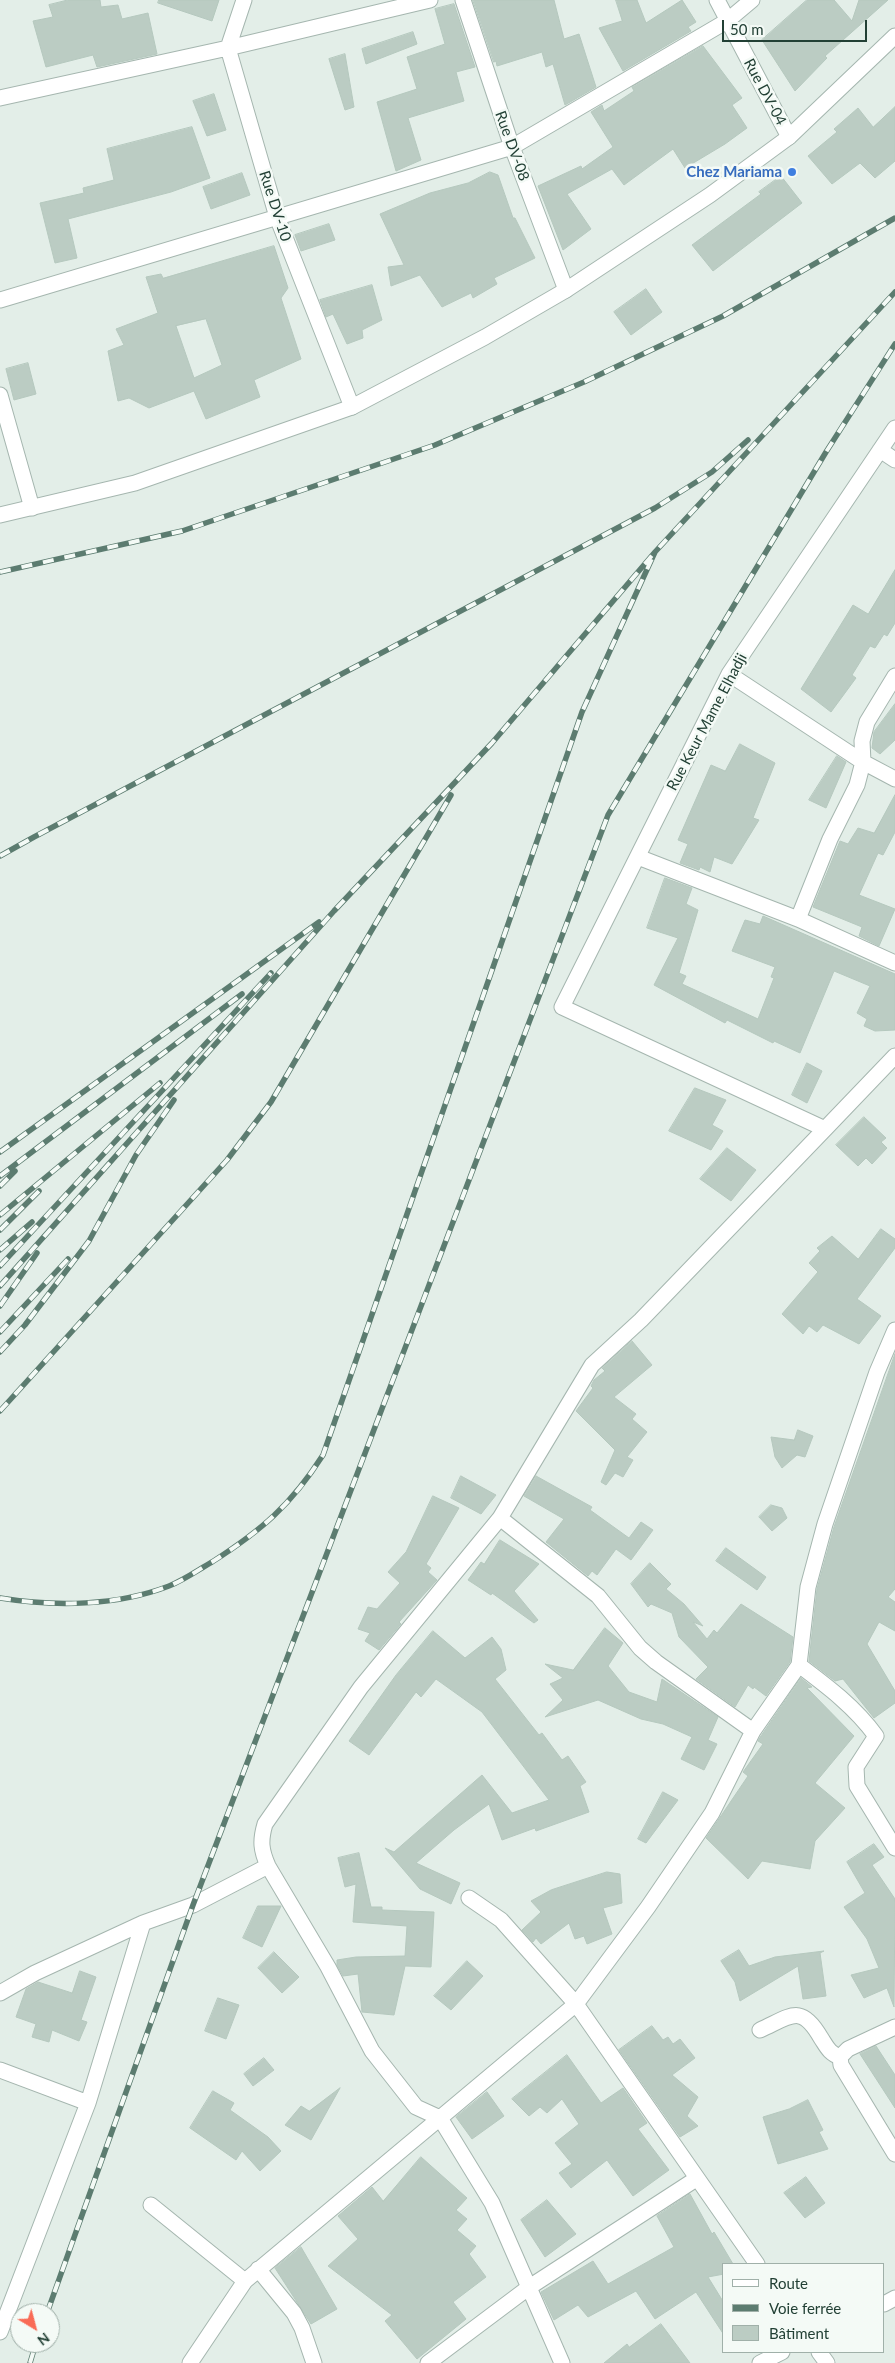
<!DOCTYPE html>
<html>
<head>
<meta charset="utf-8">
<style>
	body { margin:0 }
	#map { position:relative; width:895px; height:2363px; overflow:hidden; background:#e3eee8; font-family:Lato,sans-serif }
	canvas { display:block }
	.legend { position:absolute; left:722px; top:2263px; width:162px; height:90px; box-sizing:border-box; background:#f4faf6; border:1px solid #a0b0a9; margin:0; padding:6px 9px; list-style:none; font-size:15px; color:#224035 }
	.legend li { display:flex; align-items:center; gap:10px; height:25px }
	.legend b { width:25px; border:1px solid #a0b0a9 }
	.north { position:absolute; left:10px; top:2303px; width:50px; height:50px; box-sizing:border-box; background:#f4faf6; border:1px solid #a0b0a9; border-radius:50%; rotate:143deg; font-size:14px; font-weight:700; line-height:20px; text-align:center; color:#224035 }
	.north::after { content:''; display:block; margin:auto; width:18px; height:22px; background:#f96b56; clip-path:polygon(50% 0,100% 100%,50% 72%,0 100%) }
	.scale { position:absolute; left:722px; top:20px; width:145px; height:22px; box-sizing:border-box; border:2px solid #224035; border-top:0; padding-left:6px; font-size:15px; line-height:18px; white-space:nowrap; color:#224035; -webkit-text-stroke:4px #f4faf6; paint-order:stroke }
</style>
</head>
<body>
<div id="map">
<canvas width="895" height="2363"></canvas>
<ul class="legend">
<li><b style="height:6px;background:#fff"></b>Route</li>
<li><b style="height:6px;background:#5c7c70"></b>Voie ferrée</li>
<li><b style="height:14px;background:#bbccc3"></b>Bâtiment</li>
</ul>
<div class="north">N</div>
<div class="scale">50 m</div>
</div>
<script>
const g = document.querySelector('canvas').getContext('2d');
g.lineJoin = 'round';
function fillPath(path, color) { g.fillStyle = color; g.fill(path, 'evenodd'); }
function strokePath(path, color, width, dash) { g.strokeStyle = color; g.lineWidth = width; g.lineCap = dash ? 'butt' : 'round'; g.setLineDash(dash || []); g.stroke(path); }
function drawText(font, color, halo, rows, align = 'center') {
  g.font = font + ' Lato,sans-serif'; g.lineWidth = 5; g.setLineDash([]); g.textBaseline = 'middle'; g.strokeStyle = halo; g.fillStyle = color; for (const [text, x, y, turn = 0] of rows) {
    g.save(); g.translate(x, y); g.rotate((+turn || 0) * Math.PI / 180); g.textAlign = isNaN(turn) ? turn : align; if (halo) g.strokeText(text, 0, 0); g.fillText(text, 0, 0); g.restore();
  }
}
const building = new Path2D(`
	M68,0H100L101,7L118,5L122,19L148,13L157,54L97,67L93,55L46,67L33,21L53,17L49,5Z
	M159,0H219L212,21L158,3Z
	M473,0H554L564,39L579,34L596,87L565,105L553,64L546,67L542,52L497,66L496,61L494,62Z
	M616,0H637L646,23L682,0L696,22L688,27L691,31L623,71L599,28L622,21Z
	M807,0H834L852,21L859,0H888L825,56L827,58L795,91L762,40Z
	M454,4L475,67L456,72L464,101L408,118L421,160L396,171L377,102L417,89L407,57L445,44L435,9Z
	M413,32L417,44L366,64L362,49Z
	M703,46L742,98L732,105L747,128L725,144L685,168L673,149L624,185L612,169L567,194L591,229L563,250L538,186L581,166L582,169L613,147L591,112L602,105L604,111L634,91L632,87Z
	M345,54L354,107L345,110L329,59Z
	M214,94L226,130L207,136L193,101Z
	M895,107V161L875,178L860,163L832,184L808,156L837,132L834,129L858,108L873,127Z
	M192,127L210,178L171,192L68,219L77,258L55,263L40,203L84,193L83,188L114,180L107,149Z
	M490,172L498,175L513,218H515L535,258L494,278L497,284L473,298L471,293L442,307L420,275L391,286L388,267L404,265L380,214L430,193L468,183Z
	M242,173L250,195L211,209L203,187Z
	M781,176L802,203L713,271L692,245L761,194L759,192Z
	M329,224L335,240L301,251L295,235Z
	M274,246L288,288L281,298L301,359L254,380L260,397L206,419L194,391L149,408L129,398L118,401L108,351L124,345L116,329L158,313L146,277L161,274L163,278ZM206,319L222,365L194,378L176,326Z
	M372,285L382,320L362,330L363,338L347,344L333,314L326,317L320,300Z
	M646,289L662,312L631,335L614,312Z
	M28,363L36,394L14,400L6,369Z
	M895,570V623L887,636L884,634L875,648L870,646L852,675L856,678L831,712L801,689L853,605L868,614Z
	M895,704V740L880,754L872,748L874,732Z
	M740,744L775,763L753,818L759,820L732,864L714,857L710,872L700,867L699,870L680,863L688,844L678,840L711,765L725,771Z
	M837,756L846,762L826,808L809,800Z
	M895,795V832L883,855L878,853L859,895L895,909L879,946L859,936L862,927L813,907L840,841L848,844L858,828L874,833Z
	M665,878L692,888L686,904L698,910L679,973L686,976L682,984L758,1019L774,978L771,977L775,967L732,951L745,920L760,924L763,916L895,974V1030L875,1031L864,1026L867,1019L857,1013L870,986L834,971L800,1053L774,1041L773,1043L727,1020L725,1023L654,985L678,938L647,928Z
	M807,1063L822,1071L807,1103L792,1095Z
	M695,1088L726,1100L712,1125L723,1131L711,1150L669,1131Z
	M864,1117L886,1138L881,1142L887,1148L872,1164L866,1158L858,1166L836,1145Z
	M727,1148L756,1170L731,1201L700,1179Z
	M881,1229L895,1239V1248L857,1299L881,1316L859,1344L823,1325L817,1332L809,1326L803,1334L782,1314L818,1272L809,1263L820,1251L817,1248L832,1236L858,1259Z
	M632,1341L652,1365L614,1397L636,1414L632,1419L647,1432L627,1457L633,1460L623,1477L615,1473L606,1485L601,1482L615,1450L576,1411L593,1388L591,1386L594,1380L605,1371L602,1368Z
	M895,1354V1589L888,1597L895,1602V1631L879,1622L867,1644L895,1691V1703L874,1718L843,1679L835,1681L809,1661L817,1589L834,1527Z
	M798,1430L813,1436L805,1457L797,1455L782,1468L775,1457L771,1437L794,1440Z
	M461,1476L496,1495L481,1514L451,1498Z
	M536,1476L592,1507L590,1510L629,1538L641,1522L653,1530L631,1560L616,1549L597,1575L592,1571L588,1576L546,1542L564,1519L524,1496Z
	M433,1496L459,1508L426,1564L431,1568L428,1572L437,1580L399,1622L401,1624L379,1650L365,1641L370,1633L358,1629L368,1607L377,1609L400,1583L388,1572L406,1552Z
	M771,1505L782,1508L787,1518L772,1531L759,1517Z
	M500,1540L539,1564L514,1591L538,1620L534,1623L492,1593L491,1595L468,1580L481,1562L484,1564Z
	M726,1548L766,1577L757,1590L716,1561Z
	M650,1563L671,1584L666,1589L684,1604L703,1626L693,1622L707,1639L714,1630L717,1633L741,1604L793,1637L790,1662L766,1696L754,1687L753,1689L748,1685L735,1707L696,1679L708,1667L679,1637L672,1613L651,1604L648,1607L631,1584Z
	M605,1628L623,1643L608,1666L629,1692L657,1702L662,1679L718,1717L708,1740L717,1744L704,1770L681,1759L692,1737L663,1724L641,1719L598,1700L545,1717L563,1700L550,1684L563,1678L545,1664L573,1670Z
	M433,1631L465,1658L492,1637L501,1649L506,1670L495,1679L539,1735L542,1733L562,1760L568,1756L586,1782L580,1786L589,1812L536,1831L535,1828L502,1840L489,1804L454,1830L416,1863L460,1883L451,1904L420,1889L385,1848L394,1852L482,1775L512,1813L549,1800L482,1712L436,1679L421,1697L416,1692L369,1755L349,1741L396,1675Z
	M801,1678L812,1687L807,1688L854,1736L815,1783L845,1808L815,1841L810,1869L762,1861L748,1879L706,1838L748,1776L743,1772L763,1744L758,1741L761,1736Z
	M663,1792L678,1800L646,1843L638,1839Z
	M874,1844L884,1857L872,1865L895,1899L894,2007L887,1988L864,1998L851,1975L879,1968L867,1939L844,1907L865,1893L847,1862Z
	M359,1853L371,1907H382V1910L434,1912L431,1967L405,1966L394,2015L362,2012L358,1974L343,1976L337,1965V1960L356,1957L405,1956L407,1926L353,1922L356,1884L345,1887L338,1858Z
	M607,1872L620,1874L622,1903L603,1908L612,1934L587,1944L584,1936L575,1939L569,1923L541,1944L536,1938L533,1942L522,1930L541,1912L531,1901L551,1890Z
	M258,1906H281L262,1947L243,1938Z
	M739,1950L749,1966L775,1957L824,1951L820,1953L826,1996L803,1999L798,1966L740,2001L735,1982L721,1961Z
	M274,1952L299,1977L282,1993L258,1968Z
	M467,1961L483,1976L451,2010L434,1996Z
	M80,1971L96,1977L81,2020L87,2022L79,2041L52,2030L49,2042L32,2037L36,2024L16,2017L26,1989L38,1982L72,1993Z
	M218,1998L239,2005L226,2039L205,2031Z
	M652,2026L663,2040L668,2037L673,2044L680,2039L695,2058L672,2075L698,2097L687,2116L698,2126L680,2137L619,2050Z
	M876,2046L895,2075V2108L860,2054Z
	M567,2055L601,2103L623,2088L647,2123L638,2129L669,2170L633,2196L607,2160L571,2188L559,2173L572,2164L555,2143L579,2124L562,2099L547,2113L540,2107L529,2116L512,2099Z
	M264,2058L274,2070L253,2086L244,2074Z
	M340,2088L311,2140L285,2125L301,2106L309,2111Z
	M213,2091L234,2103L230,2110L268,2137L281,2151L260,2171L242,2151L236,2160L190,2128Z
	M487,2092L504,2116L472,2139L456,2117Z
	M808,2100L823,2130L819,2132L828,2149L778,2164L763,2117L789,2109Z
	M421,2157L467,2198L456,2210L467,2219L457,2230L476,2246L469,2254L486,2277L453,2302L466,2319L417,2359L385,2321L392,2315L328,2266L358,2239L338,2216L372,2187L383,2201Z
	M806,2177L825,2203L805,2218L784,2193Z
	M690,2194L712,2234L714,2232L733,2264H724V2274L708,2277L724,2303V2335L696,2292L655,2319L636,2291L588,2317L578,2305L554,2320L541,2292L593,2261L608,2284L674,2247L657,2216Z
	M547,2200L576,2234L545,2257L521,2220Z
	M301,2247L337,2309L311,2324L275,2268Z
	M661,2324L690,2363H604L627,2344L629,2347Z`);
const minor = new Path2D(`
	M244,0L228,48L277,217L352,407
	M463,0L512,147L566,290
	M717,0L789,137
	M0,98L228,48L430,0
	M0,300L512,147L727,21L752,0
	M0,395L32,508
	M895,428L729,674L562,1007L825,1129L895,1056
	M880,450L895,460
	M729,674L863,762L895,779
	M638,857L798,919L895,963
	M798,919L830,839L857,785L863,762L862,741L867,722L895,676
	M500,1518L598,1596L640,1648L656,1662L753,1731
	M799,1665C827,1686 855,1707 876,1736L856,1767L857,1786L895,1848
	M469,1898L501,1920L576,2004L757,2264
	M0,1993L35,1973L143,1923L193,1905L268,1866
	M895,2027L848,2049L840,2057L841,2065L895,2154
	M760,2030C791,2016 801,2003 821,2038C827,2047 829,2053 840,2057
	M0,2070L88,2103
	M151,2205L245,2281
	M258,2269L294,2313L302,2328L314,2363
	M884,2304L895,2298
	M0,2332L88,2103L143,1923
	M819,2352L827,2363
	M190,2363L245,2281L440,2118L416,2107L372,2051L328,1967L268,1866C261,1850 260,1841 265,1824L361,1687L500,1518L592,1365L641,1320L825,1129
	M428,2363L528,2288L696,2179
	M562,2363L492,2203L440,2118L576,2004L648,1907L712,1813L753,1731L799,1665L808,1587L825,1524L877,1372L895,1330
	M760,2363L782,2352`);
const tertiary = new Path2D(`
	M0,515L135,483L352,407L485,337L566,290L710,195L789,137L895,36`);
const rail = new Path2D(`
	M0,572L182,531L435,445L584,382L723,316L895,218
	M0,856L34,837L655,508L712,472L748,440
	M0,1152L319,922
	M0,1176L242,994
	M0,1186L15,1171
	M0,1215L160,1083
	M0,1230L39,1191
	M0,1250L32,1222
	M0,1266L271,973
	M0,1286L334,911L492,743L655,552L895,292
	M0,1306L37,1253
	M0,1332L68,1259
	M0,1352L25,1325L89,1241L136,1155L174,1100
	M0,1411L227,1160L271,1102L451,795
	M0,1598C55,1607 117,1606 169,1586C184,1580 198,1570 212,1562C262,1530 291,1505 323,1455L582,712L655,552
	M47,2313L193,1905L608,815L826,452L895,344
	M30,2363L36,2343`);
const markers = [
	[792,172,5,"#3f7fe0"]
];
const streetNames = [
	["Rue DV-04",765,92,62],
	["Rue DV-08",512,146,70],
	["Rue DV-10",275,206,72],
	["Rue Keur Mame Elhadji",707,722,-62]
];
const shopNames = [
	["Chez Mariama",782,172]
];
fillPath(building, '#bbccc3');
strokePath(building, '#b5c8be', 1);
strokePath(minor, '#a5b6af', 17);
strokePath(tertiary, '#a5b6af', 17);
strokePath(minor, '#fff', 15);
strokePath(tertiary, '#fff', 15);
strokePath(rail, '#5c7c70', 5.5);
strokePath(rail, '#f4faf6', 4, [11]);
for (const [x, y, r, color] of markers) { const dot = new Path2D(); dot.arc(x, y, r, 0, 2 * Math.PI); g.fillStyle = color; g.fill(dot); strokePath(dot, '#f4faf6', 2); }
drawText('15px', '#224035', '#f4faf6', streetNames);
drawText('bold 15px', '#366cbe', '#f4faf6', shopNames, 'right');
</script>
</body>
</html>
